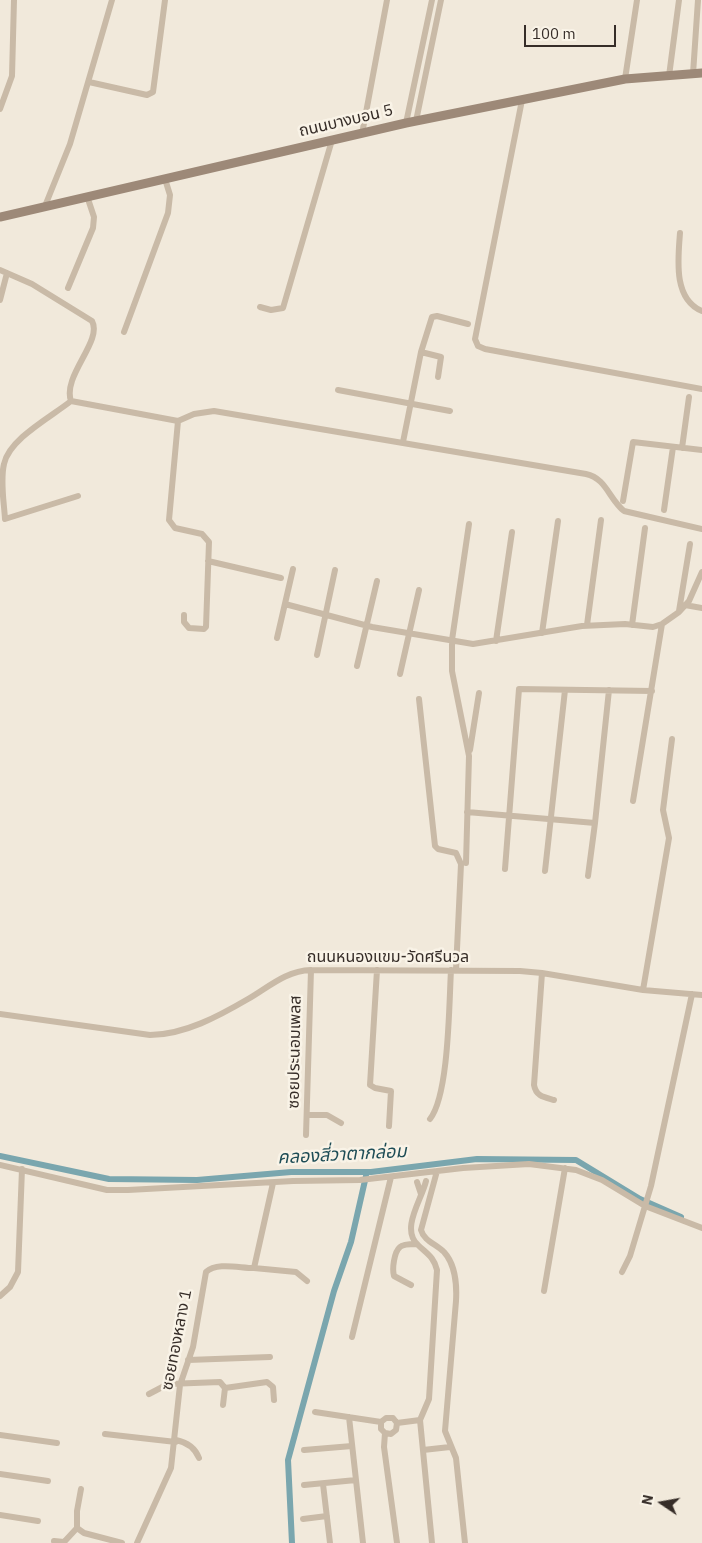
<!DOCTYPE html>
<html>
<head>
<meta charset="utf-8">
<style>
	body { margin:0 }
	#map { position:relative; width:702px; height:1543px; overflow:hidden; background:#f1e9db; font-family:"IBM Plex Sans",sans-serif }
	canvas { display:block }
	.north { position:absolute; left:637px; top:1478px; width:50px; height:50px; -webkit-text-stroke:4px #f9f3e7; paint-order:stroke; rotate:282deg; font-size:14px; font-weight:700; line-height:20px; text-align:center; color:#362d28 }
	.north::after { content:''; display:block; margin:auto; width:18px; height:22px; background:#362d28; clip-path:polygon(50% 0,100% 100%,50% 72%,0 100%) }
	.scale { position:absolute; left:524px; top:25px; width:92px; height:22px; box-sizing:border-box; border:2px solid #362d28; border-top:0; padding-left:6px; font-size:15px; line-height:18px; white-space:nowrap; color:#362d28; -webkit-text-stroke:4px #f9f3e7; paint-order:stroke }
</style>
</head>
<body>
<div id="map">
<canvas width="702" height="1543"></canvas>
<div class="north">N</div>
<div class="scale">100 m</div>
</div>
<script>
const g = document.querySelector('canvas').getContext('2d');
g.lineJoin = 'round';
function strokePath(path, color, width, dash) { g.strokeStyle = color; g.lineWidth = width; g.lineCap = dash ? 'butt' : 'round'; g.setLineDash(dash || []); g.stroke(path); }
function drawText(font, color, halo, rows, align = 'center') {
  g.font = font + ' "IBM Plex Sans","Noto Sans Thai",sans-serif'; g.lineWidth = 5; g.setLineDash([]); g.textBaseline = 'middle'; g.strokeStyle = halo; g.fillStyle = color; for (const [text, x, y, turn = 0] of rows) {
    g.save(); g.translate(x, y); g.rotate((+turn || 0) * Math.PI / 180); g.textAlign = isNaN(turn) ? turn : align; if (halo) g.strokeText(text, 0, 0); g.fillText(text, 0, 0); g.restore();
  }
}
const canal = new Path2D(`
	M0,1156L109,1179L197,1180L291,1172H371L477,1159L576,1160L640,1199L681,1217
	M292,1543L288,1460L334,1291L351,1242L366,1176`);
const minor = new Path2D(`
	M693,74L698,0
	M669,76L679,0
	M625,79L637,0
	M89,82L147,95L153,92L165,0
	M522,100L475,339L478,346L485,349L702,389
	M0,109L12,76L14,0
	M416,121L441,0
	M406,123L432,0
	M362,134L387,0
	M45,206L70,144L112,0
	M680,233C678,259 673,299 702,311
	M0,270L32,284L92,321C103,341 62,376 71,401
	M68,288L93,228L94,217L87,196
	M0,300L7,273
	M260,307L271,310L283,308L332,140
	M124,332L168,213L170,195L165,179
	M421,352L441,357L438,377
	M338,390L450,411
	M71,401L178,421L194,414L214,411L586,474C606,478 609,499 624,511L702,529
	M71,401C51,417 9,439 4,464C0,481 4,502 5,519L78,496
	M178,421L169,520L175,528L202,534L209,542L206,627L204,629L189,628L184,622V615
	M403,442L421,352L432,317L437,316L468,324
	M682,448L689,397
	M623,501L633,442L702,450
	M664,510L673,447
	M208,561L281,578
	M285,604L372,627L473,644L582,626L625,624L653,627L662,624L679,612L689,601L702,572
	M685,605L702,608
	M679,611L690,544
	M587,625L601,520
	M632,625L645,528
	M542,633L558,521
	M277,638L293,569
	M496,641L512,532
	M317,655L335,570
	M357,666L377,581
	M400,674L419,590
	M419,699L435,846L438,849L456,853L461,864L456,970
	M470,750L479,693
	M633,801L662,624
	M467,812L595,823L609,690
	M466,863L469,756L452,671V640L469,524
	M505,869L519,689L652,691
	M545,871L565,690
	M588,876L595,823
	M377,970L370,1085L375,1088L391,1091L389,1126
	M542,973L534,1085C536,1096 543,1097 554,1100
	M643,990L669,838L663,810L672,739
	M0,1014L150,1035C184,1035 219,1016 248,999C269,987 285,971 311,970L520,971L542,973L643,990L702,995
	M308,1115H327L341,1123
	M430,1119C449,1095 449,1004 451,970
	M306,1135L311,970
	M0,1165L107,1190H128L293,1181L360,1180L463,1168L529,1164L576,1170L602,1180L645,1206L702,1228
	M437,1171L421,1230C424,1241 436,1244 444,1252C455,1264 457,1285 456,1301L445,1431L456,1458L465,1543
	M417,1182L421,1194
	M254,1268L296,1272L307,1281
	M622,1272L630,1256L651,1186L692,994
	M411,1285L394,1276C392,1269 394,1252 400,1247C403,1244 412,1244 416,1244
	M544,1291L565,1168
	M0,1296L10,1287L18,1272L22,1169
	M352,1337L391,1177
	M188,1360L270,1357
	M225,1388L267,1382L273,1387L274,1400
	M149,1394L168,1384L220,1382L225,1388L223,1405
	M315,1412L381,1422L386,1418H393L397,1423L396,1430L391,1434L385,1433L381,1429V1422
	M349,1417L363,1543
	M420,1420L432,1543
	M397,1423L420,1420L429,1399L437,1270C434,1257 427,1254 418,1245C400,1229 422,1199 426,1181
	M385,1433L384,1447L397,1543
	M105,1434L176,1442
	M0,1435L57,1443
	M176,1440C186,1442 195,1448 199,1458
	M304,1450L352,1446
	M423,1450L450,1447
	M0,1474L48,1481
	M323,1484L330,1543
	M304,1485L356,1480
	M81,1489L77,1511V1528L84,1533L122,1543
	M0,1515L38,1521
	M303,1519L327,1516
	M54,1541L64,1542L77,1528
	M137,1543L171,1468L180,1385L193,1347L206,1272C217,1262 239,1268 254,1268L273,1183`);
const secondary = new Path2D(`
	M0,217L406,123L625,79L702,73`);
const streetNames = [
	["ถนนบางบอน 5",346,121,-13],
	["ถนนหนองแขม-วัดศรีนวล",388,957],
	["ซอยประนอมเพลส",295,1052,-89],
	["ซอยทองหลาง 1",177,1340,-79]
];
const waterNames = [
	["คลองสี่วาตากล่อม",342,1155,-3]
];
strokePath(canal, '#7aa6ae', 6);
strokePath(minor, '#c9baa7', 6);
strokePath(secondary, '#9d8978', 9);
drawText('16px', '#362d28', '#f9f3e7', streetNames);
drawText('italic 18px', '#1e4d56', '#f9f3e7', waterNames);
</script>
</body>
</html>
